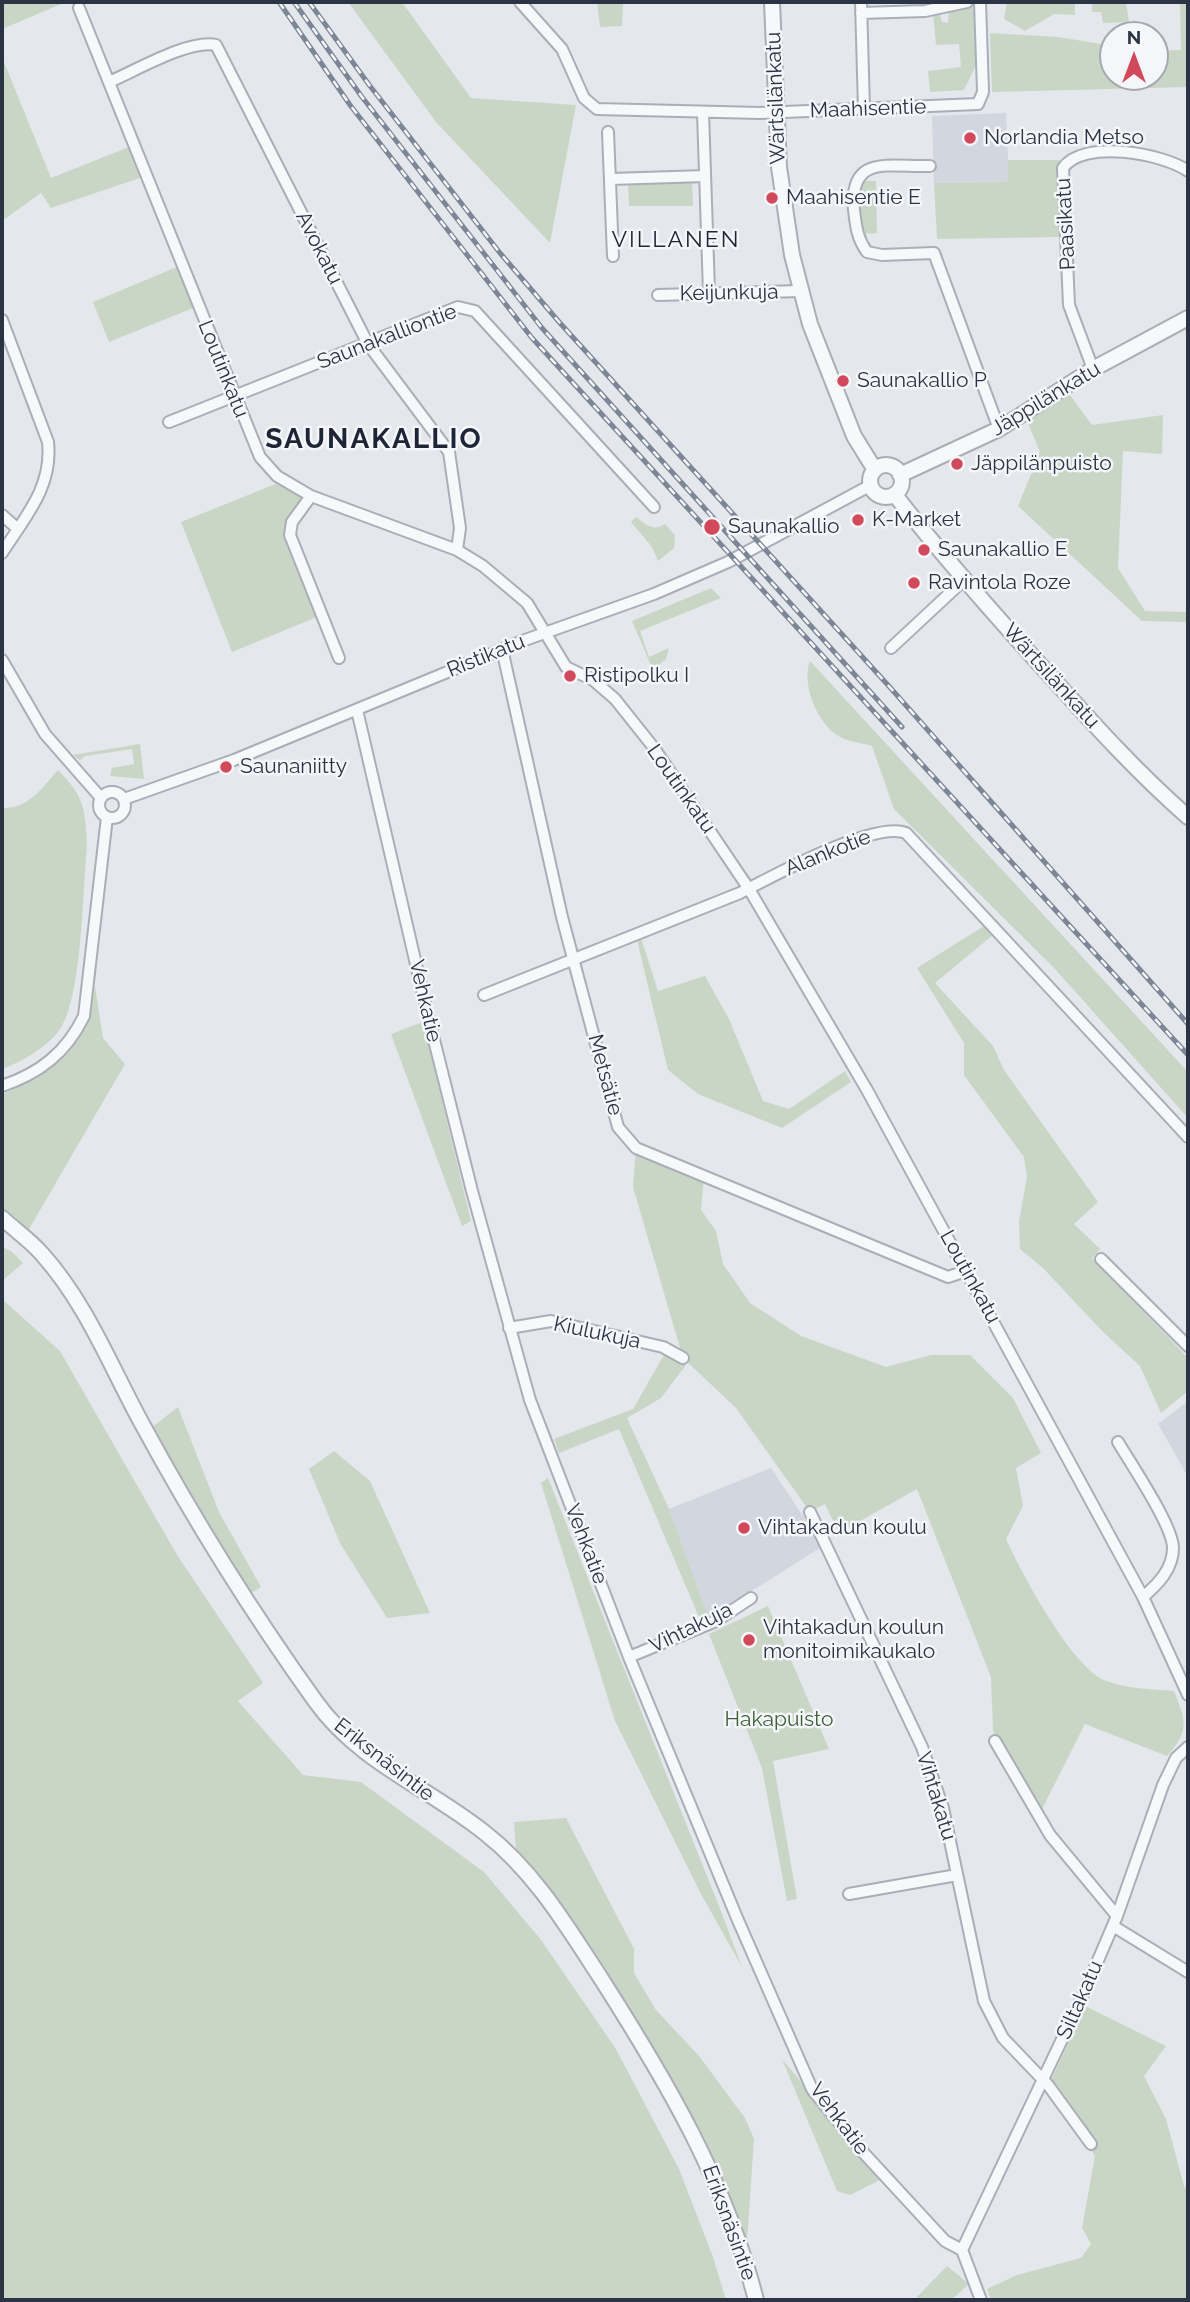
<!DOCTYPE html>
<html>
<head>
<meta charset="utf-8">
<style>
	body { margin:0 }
	#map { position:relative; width:1190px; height:2302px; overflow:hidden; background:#e4e7ec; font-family:Raleway,sans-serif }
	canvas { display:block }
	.frame { position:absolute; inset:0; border:4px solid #2b3445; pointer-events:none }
	.north { position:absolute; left:1099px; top:21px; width:70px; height:70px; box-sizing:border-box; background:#f4f6f9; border:2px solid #a4a8b1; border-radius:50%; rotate:0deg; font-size:19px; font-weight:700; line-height:28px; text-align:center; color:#2b3445 }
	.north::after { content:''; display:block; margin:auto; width:24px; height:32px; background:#d1495b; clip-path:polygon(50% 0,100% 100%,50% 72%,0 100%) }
</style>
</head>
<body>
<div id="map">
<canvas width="1190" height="2302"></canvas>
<div class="frame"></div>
<div class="north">N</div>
</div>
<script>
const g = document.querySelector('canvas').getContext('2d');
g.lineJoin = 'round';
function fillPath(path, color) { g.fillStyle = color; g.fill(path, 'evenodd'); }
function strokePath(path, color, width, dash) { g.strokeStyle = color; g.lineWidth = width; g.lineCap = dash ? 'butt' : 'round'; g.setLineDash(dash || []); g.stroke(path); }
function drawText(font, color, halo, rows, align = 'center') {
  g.font = font + ' Raleway,sans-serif'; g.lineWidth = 5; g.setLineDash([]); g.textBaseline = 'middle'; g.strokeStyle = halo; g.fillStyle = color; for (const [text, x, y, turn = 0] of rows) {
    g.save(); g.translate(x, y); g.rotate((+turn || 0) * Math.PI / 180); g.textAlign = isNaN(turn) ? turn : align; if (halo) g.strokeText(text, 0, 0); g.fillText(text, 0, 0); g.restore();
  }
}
const built = new Path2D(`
	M1006,113L1009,182L934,183L932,116Z
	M1188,1401V1477L1158,1424Z
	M771,1468L823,1546L709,1618L669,1509Z`);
const green = new Path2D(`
	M2,2H66L2,29Z
	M348,2H402L471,98L576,105L550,243L436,122Z
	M597,2H623L622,26L600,27Z
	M1007,2H1075V15L1054,14L1025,31L1004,19Z
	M1092,2H1126L1129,22L1103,23L1101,12H1092Z
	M1180,2H1188V87L992,92L990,33L1058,37L1113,46V77H1155V51L1181,50Z
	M974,4L976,65L964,90L930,92L928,71L961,67L959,44L936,45L933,13L939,11L942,22L948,23L949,9Z
	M2,57L51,178L129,147L140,178L51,208L41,193L2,221Z
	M1008,160H1060V237L937,239L934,183L1008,182Z
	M692,180L693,206H629L628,181Z
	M860,181H876L877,233L861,234Z
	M177,267L193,308L109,342L93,302Z
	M1069,394L1092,425L1163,415L1162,454L1123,451L1118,568L1145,611L1188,612V622L1142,621L1018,506L1040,452L1027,421Z
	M278,483L305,498L288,520L285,529L317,617L232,652L181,522Z
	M636,517C647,525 653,532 665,524L675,535L674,548L658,561L652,547L631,522Z
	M711,588L721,598L640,631L649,657L669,648L666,659L653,670L632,621Z
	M810,661L1188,1072V1118L1055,969L894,809L872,746C863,743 849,742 840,737C817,724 801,684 810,661Z
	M140,744L144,779L110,776L112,768L134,764L132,749L85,756L80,760L73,755Z
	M58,770C84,796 85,808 87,844C83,888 82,991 62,1026C51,1045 22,1062 2,1069V808C28,809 41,789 58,770Z
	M984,926L993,935L935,983L993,1046L1004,1070L1098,1202L1074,1224L1100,1249L1092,1258L1188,1358V1391L1161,1413L1140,1366L1102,1331L1043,1268L1020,1249L1019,1221L1027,1177L1024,1157L964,1075V1043L917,968Z
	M641,938L658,991L705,976L729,1019L763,1101L789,1109L845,1071L851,1082L782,1128L698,1094L668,1070L637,940Z
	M95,986L103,1038L125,1064L29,1229L2,1208V1094C59,1072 84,1047 95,986Z
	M423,1022L471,1221L462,1226L391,1034Z
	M636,1148L704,1177L701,1210L716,1231L723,1264L750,1303L801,1336L886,1367L931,1355H970L1013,1398L1041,1453L1016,1468L1023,1506L1006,1539C1021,1572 1071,1666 1104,1680C1126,1689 1151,1689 1174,1691C1186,1721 1190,1731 1167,1756L1085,1724L1041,1811L993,1731L991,1677L917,1489L839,1533L825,1504L810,1512L736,1408L683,1358L633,1187Z
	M2,1247L11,1251L23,1263L2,1281Z
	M2,1299L60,1351L177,1555L263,1683L238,1701L303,1775L361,1782L484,1872L541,1940L616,2049L679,2169L713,2257L726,2300H2Z
	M665,1353L686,1365L661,1398L627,1418L669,1509L709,1618L701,1622L619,1429L559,1453L554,1439L633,1409Z
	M178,1407L219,1512L261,1587L248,1595L151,1428Z
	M334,1451L370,1481L430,1613L387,1618L340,1543L309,1469Z
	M548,1478L719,1906L742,1967L701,1894L615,1721L541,1483Z
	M768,1606L829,1749L773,1761L797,1899L787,1901L762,1768L709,1634Z
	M566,1818L634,1949V1973L656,2010L699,2056L745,2118L754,2139L747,2242L700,2130L656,2054L567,1918L516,1851L514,1822Z
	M1085,2006L1166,2046L1144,2076L1166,2119L1184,2186L1188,2191V2300H991L987,2289L1017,2275L1081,2258L1091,2244L1082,2228L1095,2156L1049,2085Z
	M782,2059L882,2179L850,2195L837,2191Z
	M947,2266L969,2284L951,2300H914Z`);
const minor = new Path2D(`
	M520,2L562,49L584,98L597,109L760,113L978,104L983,92L980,2
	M861,2L864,109
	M79,8L260,457L277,476L311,496L457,550L483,566L527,603L566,667L593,680L615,699L654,748L749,889L867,1090L1143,1597L1188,1695
	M861,13L925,11L967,2
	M109,82C135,71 189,39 216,45L368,344L449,452L460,528L457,550
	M703,113L709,292
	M608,132L613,256
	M930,166C888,167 849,154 854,210C856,227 857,238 867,252L882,255L934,253L999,429
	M611,179L705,176
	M658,295L800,291
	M2,320L48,442C53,487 25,517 2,553
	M1093,369L1069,305L1063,168C1083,139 1162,153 1188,171
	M169,422L458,307L475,311L654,507
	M311,496L292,522L290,535L339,658
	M2,515L18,529
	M891,648L964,580
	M502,649L562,917L618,1127L636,1148L948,1277L966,1271
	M2,660L45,734L101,798
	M357,710L428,1016L472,1191L530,1400L629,1657L737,1918L812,2089L861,2150L945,2241L962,2250L981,2300
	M99 805a13 13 0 1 1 26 0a13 13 0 1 1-26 0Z
	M124,799L234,760L525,640L654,594L728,562L871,485
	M484,995L740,893C771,877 875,820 906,833L1188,1137
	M2,1086C40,1073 66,1053 84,1016L107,817
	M1101,1259L1188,1346
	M509,1328L551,1321L663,1347L683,1358
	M1118,1442C1131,1464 1173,1526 1173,1548C1173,1569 1158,1584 1143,1597
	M810,1512L922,1747L943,1808L984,2001L1003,2038L1048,2085L1091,2144
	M629,1657L716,1621L751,1598
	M995,1741L1050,1835L1117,1916
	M849,1894L957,1875
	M1113,1926L1188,1972
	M962,2250L1084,1993L1117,1916L1163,1785L1176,1758L1188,1747`);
const tertiary = new Path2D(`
	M772,2L779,167L792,255L810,324L854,436L875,470
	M870 481a16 16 0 1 1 32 0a16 16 0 1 1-32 0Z
	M900,475L999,429L1093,369L1188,318
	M895,495C945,559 999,620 1054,680C1097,728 1140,775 1188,817
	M2,1218C15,1230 31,1241 42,1254C86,1303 110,1365 141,1422C193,1518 252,1613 316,1702C359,1762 429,1788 485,1833C535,1872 568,1928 602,1980C667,2082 726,2182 756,2300`);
const rail = new Path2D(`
	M279,2L350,105L532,338L1188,1055
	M294,2L362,97L542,328L902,727
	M309,2L370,86L500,253L560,323L887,684L1188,1024`);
const markers = [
	[970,138,7,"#d1495b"],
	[772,198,7,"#d1495b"],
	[843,381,7,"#d1495b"],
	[957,464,7,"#d1495b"],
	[858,520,7,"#d1495b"],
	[712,527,9,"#d1495b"],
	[924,550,7,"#d1495b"],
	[914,583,7,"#d1495b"],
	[570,676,7,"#d1495b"],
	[226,767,7,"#d1495b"],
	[744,1528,7,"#d1495b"],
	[749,1640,7,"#d1495b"]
];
const streetNames = [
	["Wärtsilänkatu",776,98,-92],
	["Maahisentie",868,109,-2],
	["Paasikatu",1066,224,-93],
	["Avokatu",319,248,63],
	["Keijunkuja",729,293,-1],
	["Saunakalliontie",387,337,-21],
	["Loutinkatu",223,369,68],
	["Jäppilänkatu",1046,399,-31],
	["Ristikatu",486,656,-22],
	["Wärtsilänkatu",1051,676,48],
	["Loutinkatu",681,789,55],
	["Alankotie",828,853,-22],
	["Vehkatie",425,1001,77],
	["Metsätie",605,1075,75],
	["Loutinkatu",970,1277,61],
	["Kiulukuja",597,1333,12],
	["Vehkatie",586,1544,69],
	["Vihtakuja",691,1628,-26],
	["Eriksnäsintie",384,1760,38],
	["Vihtakatu",936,1796,73],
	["Siltakatu",1080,2000,-66],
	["Vehkatie",839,2119,53],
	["Eriksnäsintie",729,2223,70]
];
const poiNames = [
	["Norlandia Metso",984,138],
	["Maahisentie E",786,198],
	["Saunakallio P",857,381],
	["Jäppilänpuisto",971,464],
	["K-Market",872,520],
	["Saunakallio",728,527],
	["Saunakallio E",938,550],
	["Ravintola Roze",928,583],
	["Ristipolku I",584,676],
	["Saunaniitty",240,767],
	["Vihtakadun koulu",758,1528],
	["Vihtakadun koulun",763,1628],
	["monitoimikaukalo",763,1652]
];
const parkNames = [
	["Hakapuisto",779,1720]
];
const neighbourhoodNames = [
	["VILLANEN",676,240]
];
const districtNames = [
	["SAUNAKALLIO",374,440]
];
fillPath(built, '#d2d6de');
fillPath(green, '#c9d6c5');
strokePath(minor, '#a9aeb7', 14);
strokePath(tertiary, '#a9aeb7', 18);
strokePath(minor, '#f7f8fa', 10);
strokePath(tertiary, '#f7f8fa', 14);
strokePath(rail, '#7d8696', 5);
strokePath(rail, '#f4f6f9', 2.5, [8]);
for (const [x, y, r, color] of markers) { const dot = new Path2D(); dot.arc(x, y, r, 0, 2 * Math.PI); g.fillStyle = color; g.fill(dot); strokePath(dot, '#f4f6f9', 2.5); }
drawText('21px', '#2b3445', '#f4f6f9', streetNames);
drawText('21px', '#2b3445', '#f4f6f9', poiNames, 'left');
drawText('21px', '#3f6138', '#f4f6f9', parkNames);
g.letterSpacing = '2px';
drawText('23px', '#1d2536', '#f4f6f9', neighbourhoodNames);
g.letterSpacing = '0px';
g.letterSpacing = '2px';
drawText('bold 28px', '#1d2536', '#f4f6f9', districtNames);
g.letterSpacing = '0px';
</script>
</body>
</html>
